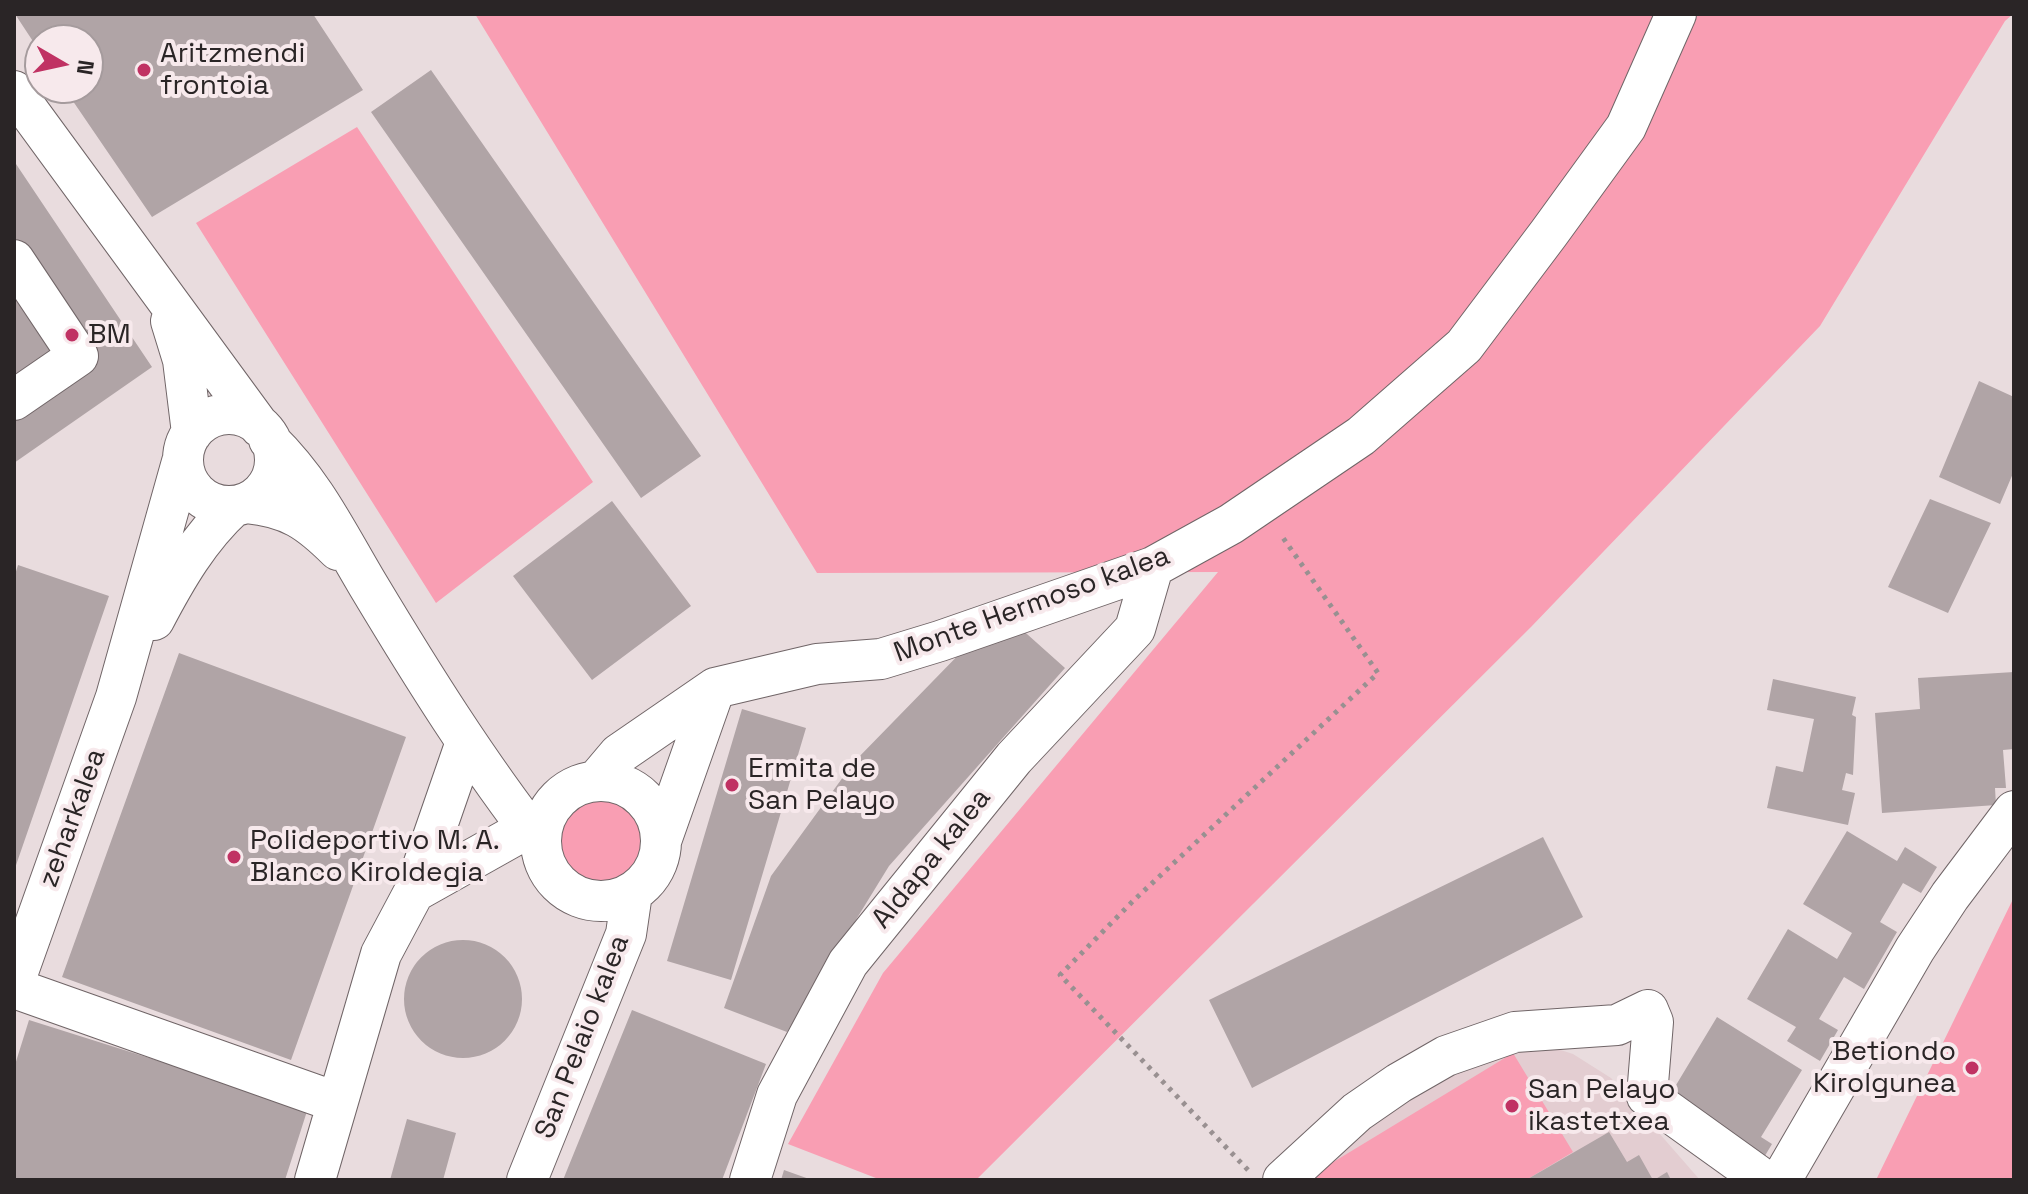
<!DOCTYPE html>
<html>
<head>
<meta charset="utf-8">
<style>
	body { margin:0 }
	#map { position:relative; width:2028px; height:1194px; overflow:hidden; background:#e9dcde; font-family:"Space Grotesk",sans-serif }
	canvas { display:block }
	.frame { position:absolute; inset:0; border:16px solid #2a2526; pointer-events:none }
	.north { position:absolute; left:24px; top:24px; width:80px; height:80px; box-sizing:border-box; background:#f7e9ec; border:2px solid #a59b9d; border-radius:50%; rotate:99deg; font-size:22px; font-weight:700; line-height:32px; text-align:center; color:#2a2526 }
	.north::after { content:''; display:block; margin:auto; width:28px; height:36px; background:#c03263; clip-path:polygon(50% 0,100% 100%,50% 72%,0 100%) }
</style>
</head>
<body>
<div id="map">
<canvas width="2028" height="1194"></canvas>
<div class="frame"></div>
<div class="north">N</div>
</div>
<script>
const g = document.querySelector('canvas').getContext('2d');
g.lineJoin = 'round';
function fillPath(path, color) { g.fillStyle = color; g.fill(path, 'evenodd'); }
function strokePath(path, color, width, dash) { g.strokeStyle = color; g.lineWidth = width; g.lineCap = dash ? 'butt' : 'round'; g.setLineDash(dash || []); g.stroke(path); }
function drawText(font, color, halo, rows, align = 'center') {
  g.font = font + ' "Space Grotesk",sans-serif'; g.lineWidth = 8; g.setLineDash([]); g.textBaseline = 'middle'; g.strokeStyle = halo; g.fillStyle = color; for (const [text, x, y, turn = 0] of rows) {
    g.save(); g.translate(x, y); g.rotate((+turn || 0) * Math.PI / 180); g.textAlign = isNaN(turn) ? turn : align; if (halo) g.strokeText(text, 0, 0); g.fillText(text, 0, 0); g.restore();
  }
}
const built = new Path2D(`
	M1539,1043L1573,1054L1611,1078L1700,1180H1305L1437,1072Z`);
const green = new Path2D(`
	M475,14H2013L2005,21L1820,326L1531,627L976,1180H881L788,1144L883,973L1218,572L817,573Z
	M357,127L593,482L436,603L196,223Z
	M558 841a44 44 0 1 1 88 0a44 44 0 1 1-88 0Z
	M2014,897V1180H1876Z
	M1513,1053L1573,1152L1526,1180H1309L1307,1178Z`);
const building = new Path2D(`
	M15,14H313L363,90L152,217L64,88H88V40H40V52Z
	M431,70L701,456L641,498L371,112Z
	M14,161L152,367L14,463Z
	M1979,381L2014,397V471L2000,504L1939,477Z
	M1930,499L1991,523L1948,613L1888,587Z
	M612,501L691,606L592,680L513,576Z
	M18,565L109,596L14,871V578Z
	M1018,626L1065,668L889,866L787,1032L724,1008L771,876L854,762L971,642Z
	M179,653L406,737L291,1060L62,977Z
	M2014,672V749L2003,750L2006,788H1995L1996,805L1882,813L1875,713L1920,709L1918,678Z
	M1773,679L1856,697L1852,715L1856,717L1853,775L1846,773L1842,790L1855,793L1848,825L1767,808L1776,766L1803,772L1814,719L1767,710Z
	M742,709L806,728L731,980L667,961Z
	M1847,831L1897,861L1905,847L1937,867L1921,893L1903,883L1880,922L1897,932L1864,989L1844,977L1819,1019L1838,1030L1820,1061L1787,1041L1796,1027L1747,999L1788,929L1837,959L1852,933L1803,904Z
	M1543,837L1583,917L1252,1088L1209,1000Z
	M404 999a59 59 0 1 1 118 0a59 59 0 1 1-118 0Z
	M632,1010L766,1064L722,1180H563Z
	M1717,1017L1802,1070L1761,1137L1772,1144L1760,1164L1664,1105Z
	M29,1020L308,1108L285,1180H14V1068Z
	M407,1119L456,1133L443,1180H390Z
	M1609,1132L1627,1162L1639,1155L1653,1180H1526Z
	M784,1170L812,1180H781Z
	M1667,1172L1671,1180H1654Z`);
const path = new Path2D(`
	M1248,1170L1060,975L1133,901L1378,673L1281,535`);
const minor = new Path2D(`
	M14,91L260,427
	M14,260L78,356L14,400
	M171,321L183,360L192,433
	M183 460a46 46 0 1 1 92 0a46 46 0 1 1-92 0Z
	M269,440C314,484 337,533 368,585C422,675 477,763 541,845
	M247,503C289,507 309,521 338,550
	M154,620C176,578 199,538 234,506
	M597,780L619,754L715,688L817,664L881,659L940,641L1153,567L1231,524L1361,436L1464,346L1549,233L1626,127L1676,14
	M541 841a60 60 0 1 1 120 0a60 60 0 1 1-120 0Z
	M661,841L715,688
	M414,892L528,828
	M14,983L116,697L182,462
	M14,988L336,1102
	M315,1180L381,954L414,892L466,742
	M527,1180L626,934L632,893
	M750,1180L777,1095L848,963L1014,758L1135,629L1153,567
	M1283,1180L1357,1112L1399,1083L1446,1056L1515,1032L1617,1025L1648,1010L1653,1022L1647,1096L1760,1177
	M1781,1180L1915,949L1950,896L2014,811`);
const markers = [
	[144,70,8,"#c03263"],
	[72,335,8,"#c03263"],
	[732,785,8,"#c03263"],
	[234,857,8,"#c03263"],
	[1972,1068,8,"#c03263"],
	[1512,1106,8,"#c03263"]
];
const poiNames = [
	["Aritzmendi",160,54],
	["frontoia",160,86],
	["BM",88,335],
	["Ermita de",748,769],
	["San Pelayo",748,801],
	["Polideportivo M. A.",250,841],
	["Blanco Kiroldegia",250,873],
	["Betiondo",1956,1052,"right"],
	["Kirolgunea",1956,1084,"right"],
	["San Pelayo",1528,1090],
	["ikastetxea",1528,1122]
];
const streetNames = [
	["Monte Hermoso kalea",1032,605,-20],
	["zeharkalea",73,818,-70],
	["Aldapa kalea",932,859,-51],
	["San Pelaio kalea",583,1037,-69]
];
fillPath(built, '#e3cdd1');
fillPath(green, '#f99eb3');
fillPath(building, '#b0a4a6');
strokePath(minor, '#706567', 42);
strokePath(path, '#999091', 5, [4, 6]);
strokePath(minor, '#fff', 40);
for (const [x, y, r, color] of markers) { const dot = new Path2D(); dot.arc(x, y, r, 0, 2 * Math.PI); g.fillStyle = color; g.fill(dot); strokePath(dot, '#f7e9ec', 3); }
drawText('28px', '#2a2526', '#f7e9ec', poiNames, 'left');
drawText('28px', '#2a2526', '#f7e9ec', streetNames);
</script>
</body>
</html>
